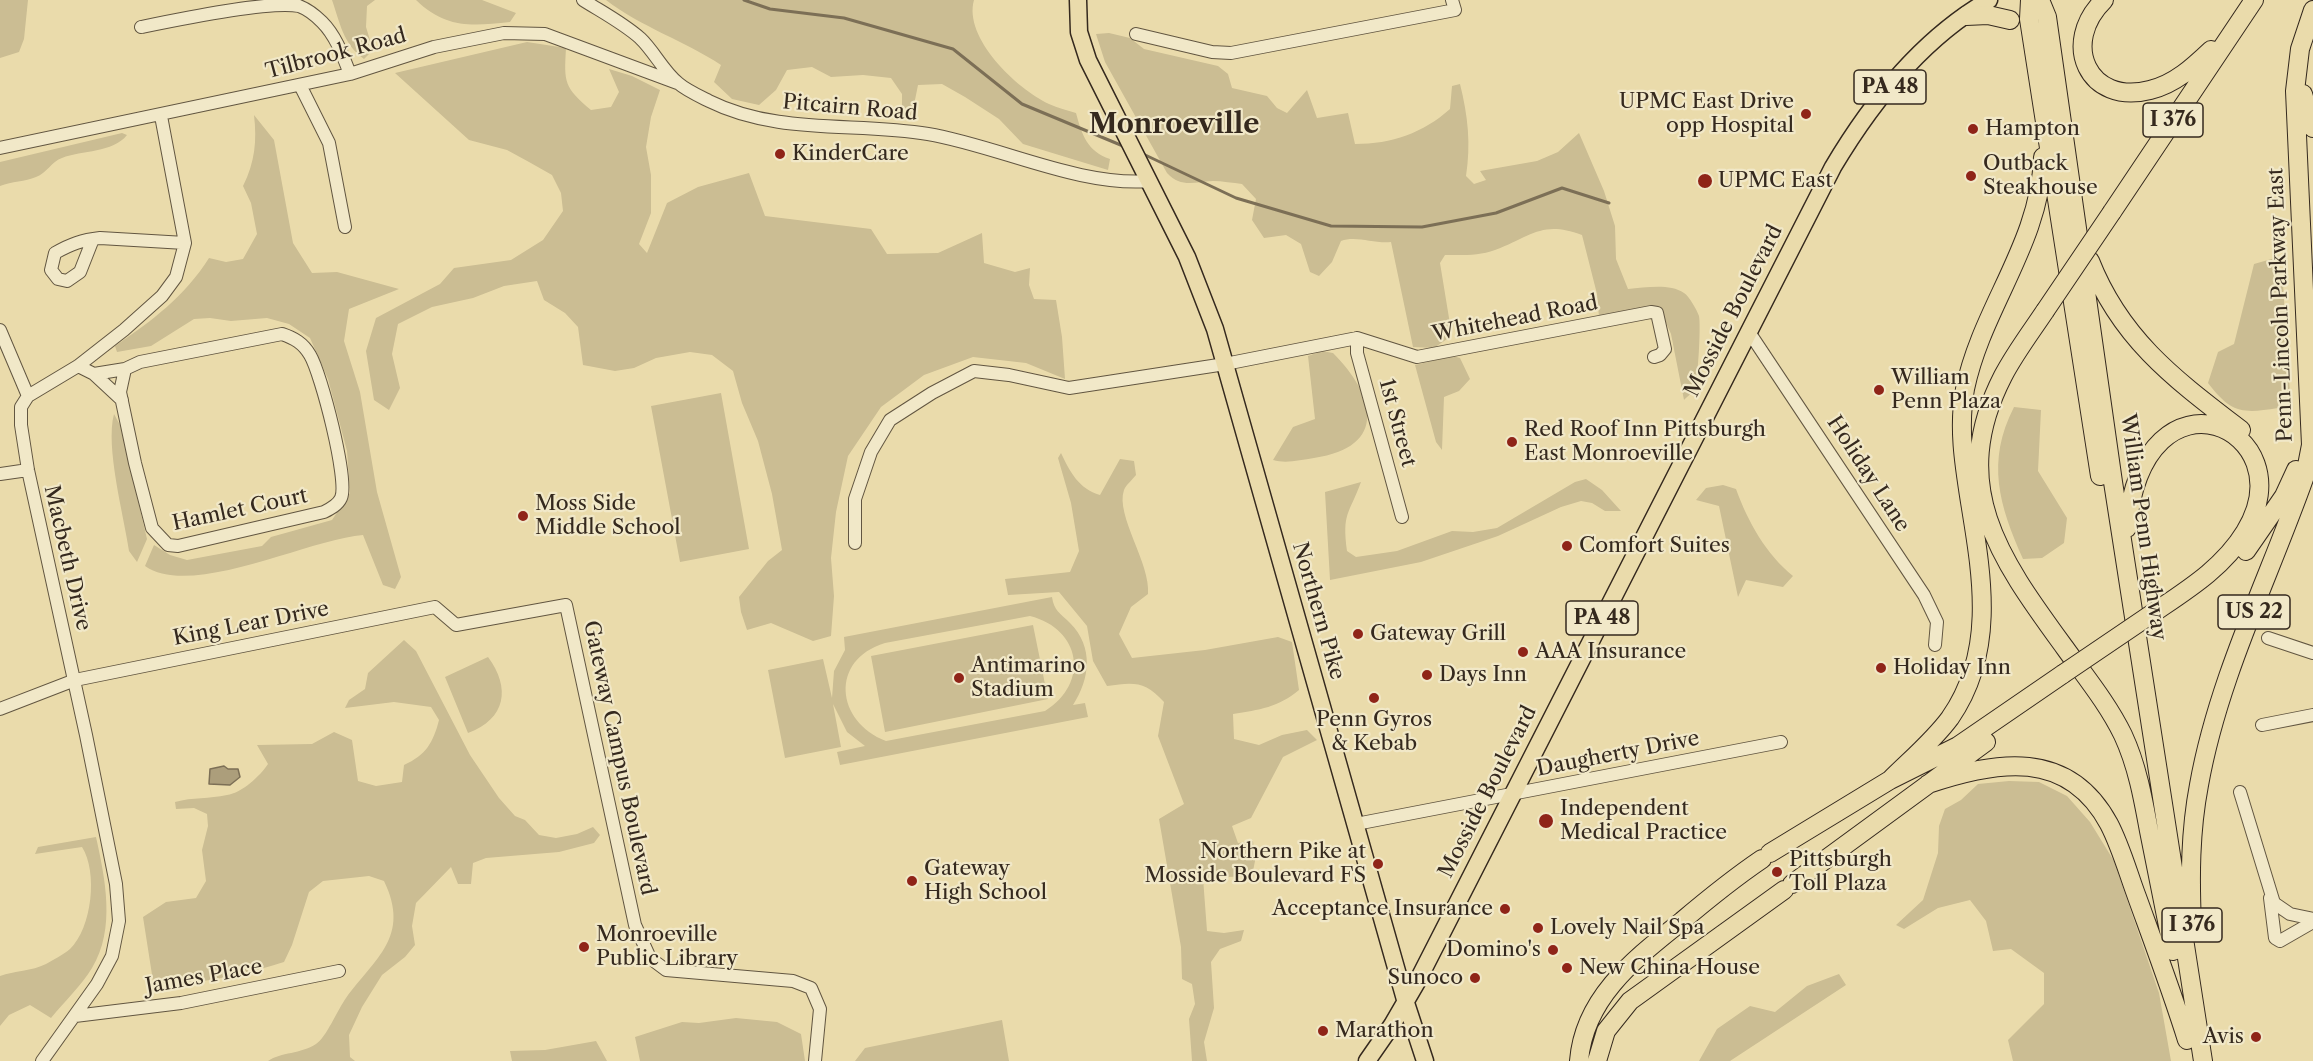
<!DOCTYPE html>
<html>
<head>
<meta charset="utf-8">
<style>
	body { margin:0 }
	canvas { display:block; background:#eadbab }
</style>
</head>
<body>
<canvas width="2313" height="1061"></canvas>
<script>
const g = document.querySelector('canvas').getContext('2d');
g.lineJoin = 'round';
function fillPath(path, color) { g.fillStyle = color; g.fill(path, 'evenodd'); }
function strokePath(path, color, width, dash) { g.strokeStyle = color; g.lineWidth = width; g.lineCap = dash ? 'butt' : 'round'; g.setLineDash(dash || []); g.stroke(path); }
function drawText(font, color, halo, rows, align = 'center') {
  g.font = font + ' "Libre Caslon Text",serif'; g.lineWidth = 4.5; g.setLineDash([]); g.textBaseline = 'middle'; g.strokeStyle = halo; g.fillStyle = color; for (const [text, x, y, turn = 0] of rows) {
    g.save(); g.translate(x, y); g.rotate((+turn || 0) * Math.PI / 180); g.textAlign = isNaN(turn) ? turn : align; if (halo) g.strokeText(text, 0, 0); g.fillText(text, 0, 0); g.restore();
  }
}
const green = new Path2D(`
	M0,0H28L24,39L19,52L0,58Z
	M332,0H375L367,6L366,27L373,50L364,59C343,44 340,23 332,0Z
	M416,0H482L516,13L510,22C472,26 446,29 416,0Z
	M606,0H974C963,38 1017,89 1049,104C1058,108 1067,110 1076,113C1082,135 1087,151 1110,159L1108,170L1023,144L999,119L965,97L942,84L918,85L912,115L902,117V94L891,78L863,75L831,77L812,67L787,70L776,90L759,105L732,99L714,82L721,65C685,41 641,27 606,0Z
	M1109,33L1130,38L1144,49L1218,66L1228,74L1232,88L1267,96L1277,108L1287,113L1307,90L1317,118L1348,113L1355,144C1392,144 1423,133 1450,109L1452,86L1460,84C1468,116 1471,144 1466,176L1474,184L1486,180L1480,171L1537,161L1558,152L1579,133L1604,191L1615,226L1616,259L1628,289C1645,288 1669,283 1684,293C1689,296 1697,310 1699,316C1701,325 1698,382 1694,390C1692,393 1687,397 1684,400L1671,334L1660,309L1599,317L1597,294L1582,235C1542,220 1532,236 1495,250C1479,256 1462,255 1445,255L1440,263L1450,324L1447,339L1434,348L1413,347L1391,242C1374,244 1356,235 1341,241L1332,262L1319,276L1310,272L1301,244L1286,235L1264,238L1252,220L1256,199L1242,184C1233,183 1222,181 1213,181C1194,182 1181,188 1167,173L1105,62L1096,34Z
	M527,42L566,48C564,83 564,87 591,110L611,107L619,92L609,69L632,76L660,90L651,117L646,147L651,175V213L639,244L647,253L667,203L698,187L749,173L765,216L871,229L887,254L938,253L982,233L984,263L1015,272L1030,268L1029,285L1034,299L1056,300L1062,337L1065,379L1026,363L973,357L924,375L881,407L848,456L836,512L831,558L834,596L831,636L813,641L771,623L747,630L741,612L739,597L768,561L782,550L772,494L758,441L742,403L733,371L712,355L690,352L656,358L634,368L615,371L583,365L578,327L565,313L544,300L537,281L504,286L473,298L432,307L398,324L392,354L400,388L389,410L374,400L366,351L376,318L440,284L454,268L511,260L543,240L563,211L561,193L552,175L529,162L507,150L469,140L395,73Z
	M254,115L274,140L293,243L312,273L337,272L399,289L349,309L344,341L360,392L377,492L401,577L395,589L383,585L363,535C309,539 191,599 145,566L154,545L170,555L187,560L262,546L271,537L332,520L350,493L347,451L328,379L310,338L289,324L267,318L231,321L210,318L194,319L151,346L117,352L115,346C152,321 185,296 209,258L226,262L243,259L257,234L251,203L243,186C255,162 257,141 254,115Z
	M122,133L127,135C113,153 82,150 62,158C52,161 47,173 36,177C25,182 12,181 0,186V162Z
	M2275,258L2283,284L2290,394L2278,408C2242,414 2231,413 2208,383L2218,352L2234,344L2254,264Z
	M1322,351L1333,353C1375,395 1389,447 1314,458C1300,460 1286,464 1273,460L1293,427L1315,419L1308,356Z
	M1453,356L1460,358L1470,379L1459,391L1444,397L1442,450L1436,442L1415,365Z
	M721,393L749,549L680,562L651,406Z
	M2014,407L2041,410L2038,471L2067,518L2064,543L2042,558L2023,559C1999,505 1986,462 2014,407Z
	M114,414L120,425L147,539L137,562L129,551C124,516 105,447 114,414Z
	M1061,453C1070,472 1079,489 1100,495L1120,459L1134,461L1136,475C1133,479 1126,485 1124,490C1115,515 1151,564 1148,594L1131,607L1119,634L1132,658L1205,650L1278,637L1292,642L1299,690C1279,707 1259,710 1233,714L1234,739L1259,745L1282,735L1307,730L1317,740L1283,757L1251,818L1232,826L1238,843L1253,841L1255,861L1252,876L1203,878L1207,931L1224,933L1244,930L1241,941L1220,949L1211,962L1214,1008L1204,1042L1207,1061H1192L1189,1019L1195,1004L1192,984L1182,979L1181,947L1159,819L1184,804L1158,736L1164,702C1145,681 1134,682 1107,686L1093,661L1087,626L1059,592L1008,595L1005,579L1070,572L1079,551L1071,503L1058,458Z
	M1586,479L1602,490L1621,511H1605L1592,503L1581,501L1561,507L1498,536L1421,562L1330,580L1325,492L1361,482C1349,515 1342,512 1347,551L1356,557L1397,551L1452,531L1473,532L1497,528L1575,482Z
	M1723,485L1736,489C1748,522 1766,554 1793,576L1783,587L1746,580L1738,597L1719,506L1696,500L1706,488Z
	M1052,597C1054,611 1060,613 1070,623C1094,647 1090,679 1073,705L1085,703L1088,717L840,765L837,752L865,746L847,732L833,704L841,747L785,758L768,670L823,659L832,698L834,671L845,650L844,637ZM1030,616C1081,629 1090,683 1045,711L886,741C836,722 829,660 885,643Z
	M1033,625L1048,699L885,732L871,656Z
	M404,640L416,651L470,755L499,798L515,816L525,820L539,835L556,838L577,834L593,827L600,835L594,843L559,852L486,858L473,863L471,884H458L451,867L416,903L412,926L415,945L405,957L382,975L362,1007L349,1035L350,1057L355,1061H268C281,1052 301,1054 316,1044C326,1038 338,1009 346,998C375,958 411,937 384,881L369,876L323,881L309,892L292,945L284,962C253,972 183,990 153,981L143,917L166,902L196,898L206,881L202,850L208,826L207,814L194,808L176,809L175,802C193,797 209,799 227,795C242,793 260,776 268,764L257,745L312,744L334,732L352,740L358,781L376,786L402,782L404,765C426,755 433,743 439,720L431,707L394,702L345,708L349,700L365,689L368,673Z
	M488,657C511,688 506,719 468,733L445,677Z
	M2009,781L2039,782L2067,796L2090,822L2114,861L2159,993L2171,1061H2013L2008,1040L2044,1004V973L2011,949L1993,951L1986,921L1970,900L1938,908L1904,929L1896,925L1923,900L1938,853L1939,826L1945,809L1961,800L1978,784Z
	M96,837C105,878 116,929 92,968C81,986 64,1002 51,1018L30,1005L9,1015L0,1026V976C14,971 32,971 46,964C53,960 63,955 70,949C92,928 98,872 82,847L35,854L38,847Z
	M1839,974L1846,985L1730,1061H1699L1717,1029L1750,1006L1775,1012L1807,986Z
	M736,1018L777,1022L801,1034L805,1061H640L635,1037L682,1022L699,1023Z
	M1002,1020L1009,1061H855L865,1048Z
	M596,1041L607,1061H512L510,1051L545,1050Z`);
const water = new Path2D(`
	M224,766L228,769H238L240,777L230,785L209,784L210,769Z`);
const stream = new Path2D(`
	M744,0L770,9L844,18L953,49L1022,104L1123,146
	M1141,153L1236,198L1331,226L1422,227L1496,213L1562,188L1609,203`);
const minor = new Path2D(`
	M583,0C602,12 623,23 640,38C654,51 663,71 678,83C686,90 699,96 709,101C777,135 855,122 928,134C999,146 1079,187 1150,181
	M141,27C175,20 270,0 299,6C307,9 316,16 322,22C336,36 343,56 350,74
	M1136,34L1212,52L1231,53L1455,10L1452,0
	M300,85L329,143L345,227
	M0,148L350,74L434,47L504,33L545,34L677,83
	M93,239L80,272L67,281L58,279L51,270L55,253C71,244 82,240 100,238L185,243
	M0,330L28,396
	M1749,332L1924,595L1937,622L1935,645
	M282,334C294,338 303,343 310,355C321,373 349,481 341,498C338,505 330,509 324,512L178,546L168,545L152,528L135,463L120,392L125,369L140,362Z
	M1357,338V353L1402,517
	M78,366L94,374L122,400
	M94,374L125,369
	M0,474L28,470
	M855,543V499L871,452L890,420L932,393L974,371L1009,375L1069,388L1225,364L1357,338L1417,357L1651,312L1657,313L1665,349L1660,355L1654,357
	M2268,638L2313,653
	M0,709L75,680L435,607L456,625L566,605L635,925L650,958L666,970L793,981L811,988L820,1009L815,1061
	M2262,725L2313,715
	M2240,792L2274,903L2290,914L2313,919
	M1356,824L1781,742
	M2270,898L2275,938L2280,941L2313,922
	M75,1016L181,1003L339,971
	M42,1061L97,984L112,956L119,921L116,884L86,735L28,470L21,425V407L28,396L78,366L124,330L162,296L176,277L185,243L161,116`);
const major = new Path2D(`
	M1078,0L1079,32L1088,60L1187,257L1215,329L1406,1003L1425,1061
	M1367,1061L1392,1025L1417,982L1833,167C1871,103 1923,38 1989,0`);
const highway = new Path2D(`
	M2030,0L2029,19L2100,476
	M2040,0L2047,17L2113,482L2203,1061
	M2104,0C2060,43 2088,106 2150,90C2175,84 2193,67 2211,50
	M1966,16L1988,15L2010,20
	M2303,94L2313,128
	M2112,212L2254,0
	M2090,261C2121,340 2176,380 2241,430
	M2045,311C2031,332 2015,353 2003,376C1946,487 2001,560 2065,648C2085,676 2108,704 2123,735C2137,765 2143,798 2149,831C2157,871 2165,911 2173,951
	M2127,528C2144,354 2308,429 2245,532C2223,568 2187,590 2153,613
	M2246,551L2284,496L2296,470
	M1890,780C1910,760 1933,741 1950,718C1996,652 1982,576 1970,502C1964,464 1958,427 1965,389C1982,307 2040,244 2043,157
	M1928,784C1996,761 2068,748 2109,824C2121,847 2128,873 2137,897C2154,944 2172,992 2187,1040
	M1770,853L1890,780L1958,746L2063,674
	M1792,884L1986,742
	M2192,925C2190,878 2190,832 2199,785C2218,678 2269,578 2305,476L2311,445L2295,91L2300,49L2313,10
	M1579,1061C1584,997 1636,958 1682,921C1708,899 1734,878 1762,859
	M1597,1061L1606,1031L1630,1001L1784,890`);
const highwayBridge = new Path2D(`
	M2045,311L2112,212
	M2063,674L2153,613`);
const markers = [
	[1806,114,6,"#8f2418"],
	[1973,129,6,"#8f2418"],
	[780,154,6,"#8f2418"],
	[1971,176,6,"#8f2418"],
	[1705,181,8,"#8f2418"],
	[1879,390,6,"#8f2418"],
	[1512,442,6,"#8f2418"],
	[523,516,6,"#8f2418"],
	[1567,546,6,"#8f2418"],
	[1358,634,6,"#8f2418"],
	[1523,652,6,"#8f2418"],
	[1881,668,6,"#8f2418"],
	[1427,675,6,"#8f2418"],
	[959,678,6,"#8f2418"],
	[1374,698,6,"#8f2418"],
	[1546,821,8,"#8f2418"],
	[1378,864,6,"#8f2418"],
	[1777,872,6,"#8f2418"],
	[912,881,6,"#8f2418"],
	[1505,909,6,"#8f2418"],
	[1538,928,6,"#8f2418"],
	[584,947,6,"#8f2418"],
	[1553,950,6,"#8f2418"],
	[1567,968,6,"#8f2418"],
	[1475,978,6,"#8f2418"],
	[1323,1031,6,"#8f2418"],
	[2256,1037,6,"#8f2418"]
];
const shields = [
	[1890,87,72],
	[2173,120,60],
	[2254,612,72],
	[1602,618,72],
	[2192,925,60]
];
const shieldNames = [
	["PA 48",1890,87],
	["I 376",2173,120],
	["US 22",2254,612],
	["PA 48",1602,618],
	["I 376",2192,925]
];
const streetNames = [
	["Tilbrook Road",336,54,-15],
	["Pitcairn Road",850,108,5],
	["Penn-Lincoln Parkway East",2281,305,-92],
	["Mosside Boulevard",1734,311,-63],
	["Whitehead Road",1515,319,-11],
	["1st Street",1397,423,75],
	["Holiday Lane",1868,474,57],
	["Hamlet Court",240,510,-12],
	["William Penn Highway",2143,527,82],
	["Macbeth Drive",67,558,77],
	["Northern Pike",1318,611,74],
	["King Lear Drive",251,624,-11],
	["Daugherty Drive",1618,754,-11],
	["Gateway Campus Boulevard",619,758,78],
	["Mosside Boulevard",1488,792,-63],
	["James Place",204,977,-10]
];
const poiNames = [
	["UPMC East Drive",1794,102,"right"],
	["opp Hospital",1794,126,"right"],
	["Hampton",1985,129],
	["KinderCare",792,154],
	["Outback",1983,164],
	["Steakhouse",1983,188],
	["UPMC East",1718,181],
	["William",1891,378],
	["Penn Plaza",1891,402],
	["Red Roof Inn Pittsburgh",1524,430],
	["East Monroeville",1524,454],
	["Moss Side",535,504],
	["Middle School",535,528],
	["Comfort Suites",1579,546],
	["Gateway Grill",1370,634],
	["AAA Insurance",1535,652],
	["Antimarino",971,666],
	["Stadium",971,690],
	["Holiday Inn",1893,668],
	["Days Inn",1439,675],
	["Penn Gyros",1374,720,"center"],
	["& Kebab",1374,744,"center"],
	["Independent",1560,809],
	["Medical Practice",1560,833],
	["Northern Pike at",1366,852,"right"],
	["Mosside Boulevard FS",1366,876,"right"],
	["Pittsburgh",1789,860],
	["Toll Plaza",1789,884],
	["Gateway",924,869],
	["High School",924,893],
	["Acceptance Insurance",1493,909,"right"],
	["Lovely Nail Spa",1550,928],
	["Monroeville",596,935],
	["Public Library",596,959],
	["Domino's",1541,950,"right"],
	["New China House",1579,968],
	["Sunoco",1463,978,"right"],
	["Marathon",1335,1031],
	["Avis",2244,1037,"right"]
];
const districtNames = [
	["Monroeville",1174,125]
];
fillPath(green, '#cbbd93');
fillPath(water, '#ac9e7b');
strokePath(water, '#7c6f56', 1.5);
strokePath(stream, '#7c6f56', 3);
strokePath(minor, '#625641', 14);
strokePath(major, '#35291e', 19);
strokePath(highway, '#35291e', 20);
strokePath(minor, '#f1e8c8', 12);
strokePath(major, '#eadbab', 16);
strokePath(highway, '#eadbab', 18);
strokePath(highwayBridge, '#35291e', 20, []);
strokePath(highwayBridge, '#eadbab', 18);
for (const [x, y, r, color] of markers) { const dot = new Path2D(); dot.arc(x, y, r, 0, 2 * Math.PI); g.fillStyle = color; g.fill(dot); strokePath(dot, '#f1e8c8', 2); }
for (const [x, y, w] of shields) { const box = new Path2D(); box.roundRect(x - w / 2, y - 17, w, 34, 4.5); g.fillStyle = '#f1e8c8'; g.fill(box); strokePath(box, '#35291e', 1.5); }
drawText('bold 20px', '#35291e', null, shieldNames);
drawText('21px', '#35291e', '#f1e8c8', streetNames);
drawText('21px', '#35291e', '#f1e8c8', poiNames, 'left');
drawText('bold 27px', '#35291e', '#f1e8c8', districtNames);
</script>
</body>
</html>
